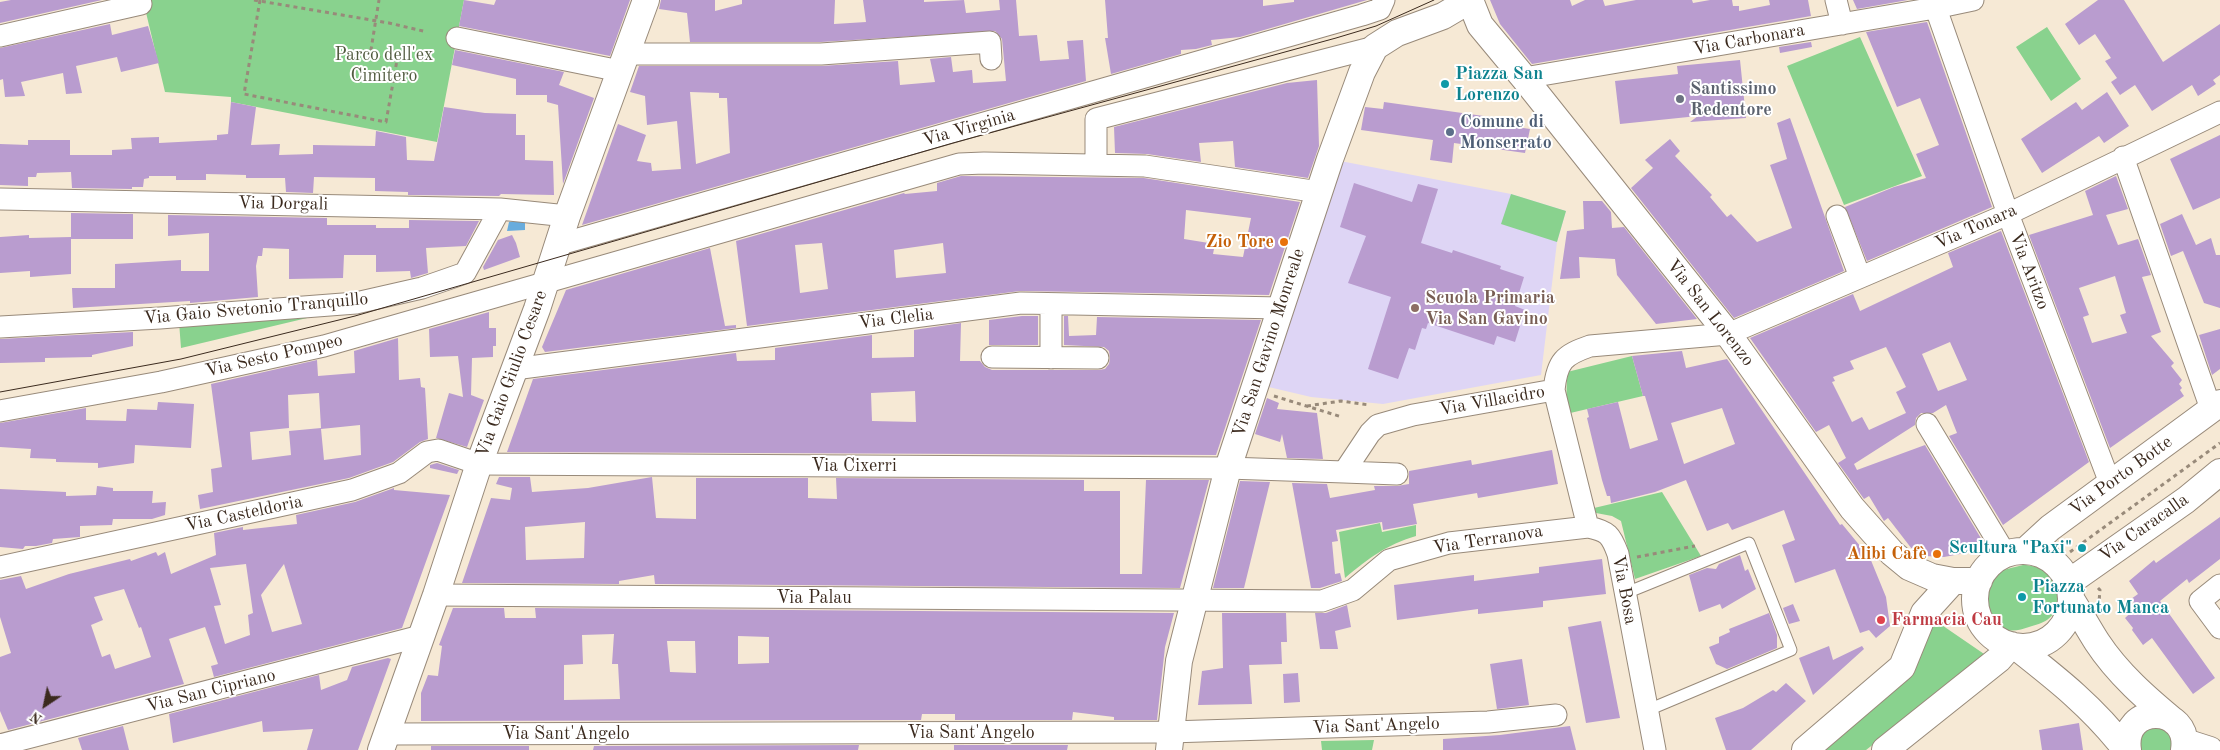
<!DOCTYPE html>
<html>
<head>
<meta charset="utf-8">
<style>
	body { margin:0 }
	#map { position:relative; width:2220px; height:750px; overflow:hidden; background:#f6e9d5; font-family:"Old Standard TT",serif }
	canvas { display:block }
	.north { position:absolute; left:20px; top:680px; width:50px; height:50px; -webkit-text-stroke:4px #fff; paint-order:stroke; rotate:214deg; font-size:14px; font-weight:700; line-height:20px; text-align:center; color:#3b2a1e }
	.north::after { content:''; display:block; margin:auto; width:18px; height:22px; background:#3b2a1e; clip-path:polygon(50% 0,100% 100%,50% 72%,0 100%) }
</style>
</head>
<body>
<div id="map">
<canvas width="2220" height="750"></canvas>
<div class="north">N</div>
</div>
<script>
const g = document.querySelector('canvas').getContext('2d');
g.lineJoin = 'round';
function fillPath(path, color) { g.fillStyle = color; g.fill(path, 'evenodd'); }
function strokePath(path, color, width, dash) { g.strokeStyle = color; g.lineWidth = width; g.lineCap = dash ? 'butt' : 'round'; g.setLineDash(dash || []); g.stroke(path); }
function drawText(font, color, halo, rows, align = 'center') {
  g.font = font + ' "Old Standard TT",serif'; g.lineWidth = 4; g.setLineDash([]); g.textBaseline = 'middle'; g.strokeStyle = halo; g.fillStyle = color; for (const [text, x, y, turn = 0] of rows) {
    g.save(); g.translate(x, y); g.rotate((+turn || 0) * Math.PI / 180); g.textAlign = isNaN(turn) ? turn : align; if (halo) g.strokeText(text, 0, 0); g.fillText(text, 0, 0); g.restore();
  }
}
const built = new Path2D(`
	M1330,159L1511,194L1566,211L1557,242L1541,375L1383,404L1311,397L1256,384Z`);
const green = new Path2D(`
	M143,0H464L437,142L231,102V97L165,92Z
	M2047,27L2081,79L2051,101L2016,47Z
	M1860,37L1922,176L1844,205L1787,66Z
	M1511,194L1566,211L1557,242L1501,224Z
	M345,309L181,348L179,322Z
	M1632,356L1643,396L1566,414L1567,372Z
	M1662,492L1701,556L1635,579L1621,521L1612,516L1596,513L1594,508Z
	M1380,523L1382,532L1416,525V536C1386,545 1369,558 1345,578L1339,532Z
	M2023,565C2055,565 2074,601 2047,620C2043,623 2035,625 2029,627C2021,630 2012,632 2003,629C1983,621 1976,593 1991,577C2000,569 2013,568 2023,565Z
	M1933,619L1987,656L1866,750H1821Z
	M2140,727L2170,728L2174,750H2136Z
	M1374,740L1372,750H1322L1321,741Z`);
const water = new Path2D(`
	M525,220V230L507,231L509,222Z`);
const building = new Path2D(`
	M11,0H102L0,23V2Z
	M464,0L494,5L496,0H630L610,56L459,26Z
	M661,0H715V11L742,4V0H835L834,24L866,22L863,0H924V2L964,0L966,13L1000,10L999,0H1016L1019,36L1037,35L1040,61L1069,59L1067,41L1083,40L1086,81L582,225L618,124L646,135L637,161L651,163L652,171L681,169L677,121L647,125L645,96L630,92L639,66H821L898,61L900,85L935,82L930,59L951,57L953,72L972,70L973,83L1006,81L1002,39L995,31L821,42H690L687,13L659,9ZM690,92L719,93V98H727L730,153L696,164Z
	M1105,0H1263V6L1294,2V0H1367L1240,37L1211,40L1212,45L1196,49L1181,50V54L1111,74L1105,38H1108Z
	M1490,0H1570L1572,6L1585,0H1603L1605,6L1636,0H1692L1693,3L1710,0H1732L1733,6H1739V11L1770,5L1769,0H1808L1811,16L1532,64L1500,24Z
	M1853,0H1908L1857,9Z
	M2098,0H2124L2163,62L2220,24V75L2213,80L2216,84L2198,96L2192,85L2152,111L2135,85L2120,95L2111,82L2117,78L2105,61L2111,58L2095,34L2079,45L2065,24Z
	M1927,22L1992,207L1867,261L1845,207L1894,187L1926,178L1916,154L1939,145L1920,98L1897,107L1866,32Z
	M110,24L112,35L148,26L159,63L121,72L117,57L76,66L82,93L66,94L63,73L21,82L25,96L5,97L3,79L0,80V48Z
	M1811,42L1812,47L1780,53L1779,47Z
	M455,50L564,72L559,85L594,98L563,184L558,105L547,102V95H516V79L452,65Z
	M1740,60L1746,118L1690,122L1698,116L1620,124L1615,81L1678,74L1677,66Z
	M1317,80L1319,146L1308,178L1235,167L1233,141L1199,143L1201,162L1147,154L1115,153L1114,127L1287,83Z
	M2107,92L2129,126L2104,143L2099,136L2042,173L2021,139L2076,102L2082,110Z
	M231,102L256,107L251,145L280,144L279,155L313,154V145L375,146L376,131L406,137L407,160L434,161L444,107L485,113L516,114V135H525V160L553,161L554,195L501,194L499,196L408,195V192L375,191V178L314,177L313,193L286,192L285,178H246V175L206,174V180H176V176H149V178L144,179L143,187H132V189L72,188L71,172L37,173L36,177H28V186L0,185V144L28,145V140H70V155H112V150L132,149L131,138L159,137V143L217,140V135L228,134Z
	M1384,102L1512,120L1510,126L1530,129L1525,153L1454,143L1452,163L1430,160L1433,140L1361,130L1365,107L1383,109Z
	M1790,118L1844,271L1734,318L1631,188L1653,168L1645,160L1670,139L1680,151L1675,156L1712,195L1710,197L1727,217L1731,214L1757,242L1792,228L1770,165L1787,159L1777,123Z
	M2220,135V198L2193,210L2170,159Z
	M961,176L1144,178L1300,202L1269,295L1020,291L747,326L736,241L904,193L905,194L937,191V183ZM1186,210L1251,218L1243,257L1213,254L1215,244L1184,239ZM822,243L828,289L800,293L795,245ZM943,243L946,273L896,278L894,250Z
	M2116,176L2128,209L2106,215L2118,245L2138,239L2151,275L2142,277L2161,332L2151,336L2174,363L2171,366L2182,380L2179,384L2182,388L2180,390L2184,396L2110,448L2029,235L2093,215L2085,191ZM2115,276L2126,313L2120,315L2127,333L2092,343L2083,317L2089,315L2079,288Z
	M1354,183L1412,202L1418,184L1438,189L1421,243L1452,253L1453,250L1501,266L1500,269L1524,277L1515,306L1525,310L1515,342L1497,336L1494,345L1428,323L1426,329L1422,328L1415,350L1409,348L1398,379L1368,369L1391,297L1348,283L1366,236L1340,227Z
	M1583,201H1602L1611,212L1612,228L1624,227L1697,319L1656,324L1617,275L1615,259L1579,257L1580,278L1560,279L1567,231L1584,229Z
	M71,213L133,214V239H71Z
	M2182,214L2196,245L2211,238L2216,255H2220V308L2204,303L2183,251L2171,256L2160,224Z
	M168,215L327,218V225H376V228H409V220L479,221L466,246L426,248L428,273L411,278L410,271L376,272V255H344L343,278L289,279V249L263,248L262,256H258L256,266L258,297L201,302L190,303V301L73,308L72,288H115V264L181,260V271H209V233L168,236Z
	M2001,231L2089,462L2003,525L1949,436L1957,433L1946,405L1933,413H1921L1916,418L1915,425L1854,464L1857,470L1925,445L1982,540L1960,554L1944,557L1925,556L1915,553L1888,518L1884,521L1869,496L1864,499L1838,463L1846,458L1829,425L1816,432L1750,338L1853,294L1860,311L1953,267L1948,253ZM1950,342L1967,380L1938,391L1922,354ZM1886,347L1906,387L1896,392L1906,413L1869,430L1862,417L1852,422L1832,382L1835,381L1833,377L1854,369L1850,361Z
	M29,235V238L71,237V274L30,277V271L0,273V237Z
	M512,235L516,243L520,257L484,270L483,267L498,240Z
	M710,248L725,326L736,325V328L545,352L542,347L566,290Z
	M489,312V328H496V346H493V357L472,358L471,395L484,400L467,447L436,438L449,393L463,397L458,356L430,357L429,329Z
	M1022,316H1038V345H989V320Z
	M1064,316H1068L1069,336L1096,335L1097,317L1261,320L1216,455L507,452L533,379L736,353L737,361L775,360V348L872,335V358L914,357V330L961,323L960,361H980L985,367L992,370H1098L1105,369L1109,364L1110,358L1109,351L1104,347L1064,345ZM915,391L916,422L872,421L871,393Z
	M2220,329V369L2212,375L2199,335Z
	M133,332V346L92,355V357L45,358V362L0,363V339Z
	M398,338L399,380L420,378L421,387L425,388L428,439L420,442L393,462L349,478L200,509L198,495L213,492L211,469L222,467L211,384L317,360L318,376L355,373L354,351ZM319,393L321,428L289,431L291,455L252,460L250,432L289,428L288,395ZM360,425L361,455L324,460L321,429Z
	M1682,351L1686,368L1727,359L1840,525L1842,524L1870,558L1886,597L1890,626L1876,638L1869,630L1860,633L1835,569L1795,583L1782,545L1795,540L1784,510L1732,530L1728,523L1707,531L1686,480L1655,492L1611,503L1610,496H1607L1602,480L1587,418L1589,417L1587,409L1618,402L1630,449L1658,440L1645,396H1643L1632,356ZM1722,408L1735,444L1684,464L1671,423Z
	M1267,398L1279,403L1277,409L1317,413L1323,459L1287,458L1282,434L1280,442L1255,434Z
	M158,402L194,404L191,448L135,445L134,463L98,468V463L56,462V459L30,458L31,449L0,447V423L86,408V420L126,421L127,409L157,410Z
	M1552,450L1558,484L1478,498L1477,493L1413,504L1417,524L1383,530L1382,522L1336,530L1338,541L1332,542L1335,574L1340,573L1342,581L1320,588H1311L1292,483L1327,484L1330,498L1375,490L1374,486H1397L1409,484V471L1471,460L1472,465Z
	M437,463L459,470L457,474L430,468V465Z
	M499,477H530L532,492L588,488L652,477L656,518L696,519V478H808V498L837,499L836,478L1084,480V491H1120V574H1142L1146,480H1209L1180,588L655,584L654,575L619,581V584L462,583L491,498L510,500L512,488L496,484ZM585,522L584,558L526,560L525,527Z
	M1240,481L1270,482L1244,588H1213Z
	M97,486L113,488V491H153L152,503L166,502L165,515L152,519H113L112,525L80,526V537L53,539L52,543L36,546H25L23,549L0,547V489L66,492V496L96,495Z
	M394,488V490L450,495L402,628L214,677L211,666L218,664L205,627L169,639L184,684L8,730L0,711V657L11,653L0,617V580L21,576L26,589L69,574L130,559L131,561L156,552L158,556L165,552L171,574L216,555L214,533L243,527V530L297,524L296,515L355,502ZM246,564L253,613L248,615L250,635L225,644L214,606L221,605L210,568ZM284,564L302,624L272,632L261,595ZM124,589L139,628L141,627L151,657L115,669L110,654L102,657L91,625L103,620L94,597Z
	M2220,517V559L2189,583L2187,579L2160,601L2215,678L2193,694L2152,638L2143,645L2132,630L2133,628L2125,618L2137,607L2131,599L2138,594L2129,581L2154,560L2156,563Z
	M1740,555L1745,571L1748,569L1756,589L1722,609L1720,604L1699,612L1689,575L1707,568L1716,569L1719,564Z
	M1602,559L1606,594L1543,601V607L1478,614V609L1397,620L1394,585L1474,575V581L1539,573V567Z
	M1793,604L1800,621L1789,624L1783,608Z
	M1347,605L1351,627L1335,631L1338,649H1320L1315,613H1326Z
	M453,608H504L505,618H536L535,608L1174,613L1165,647L1157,720H1114V717L1073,712L1072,720H955V714H922L921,720L421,721V693L428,675L438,676L442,646L439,645ZM614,634L612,664H618L620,699L564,700V665L583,664L582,635ZM738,636L769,637V663L738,664ZM667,641H695L696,673L670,672Z
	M1222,613H1286L1287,642H1281L1282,664L1249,665L1252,704L1198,705L1202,671L1223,668Z
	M1769,613L1777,635V648L1727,669L1716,664L1709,647L1719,643V637L1730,632L1729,629Z
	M1601,621L1620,718L1586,723L1568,627Z
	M1829,646L1833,660L1862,646L1864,649L1813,695L1799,658Z
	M388,658L391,659L358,750H307L313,729L263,732L262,721L173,743L169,714L319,675L321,690L347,680L352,667Z
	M1522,659L1529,705L1497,709L1490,664Z
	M1298,673L1300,702L1284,703L1283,674Z
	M1786,683L1806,701L1751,750H1726L1715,718L1743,708L1773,690L1776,692Z
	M2079,723L2083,750H2042L2039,730Z
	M123,726L129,750H82L78,738Z
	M1570,726L1576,750H1443V739L1500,735Z
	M859,745L858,750H593L594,746Z
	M954,745H1068L1067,750H954Z
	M431,746H529V750H431Z`);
const path = new Path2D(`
	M254,0L389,23L427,32
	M260,0L244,94L386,122L397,60L370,56L379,0
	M1274,396L1342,417
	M1307,406L1341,401L1369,405
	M2070,552L2220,443
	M1637,557L1695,546
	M2098,588L2100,590L2099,602`);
const service = new Path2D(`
	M1626,593L1749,543L1791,650L1648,710`);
const minor = new Path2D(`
	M1836,0L1842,24
	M1933,0L2008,214L2110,483
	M0,36L141,4L140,0
	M457,38L620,71
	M626,54H821L990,42L991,59
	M1524,78L1935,8L1973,0
	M2123,157L2211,409
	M1096,165V119L1375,47
	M0,199L500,209L567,216
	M1837,216L1860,277
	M557,245L1362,15L1380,9L1384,0
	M1051,304V358
	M0,327L160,318L356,303L422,288L465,273L500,209
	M992,357L1098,358
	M514,369L1021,303L1281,308
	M0,411L161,382L324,346L959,164L984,163L1145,166L1319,192
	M1927,424L2006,555
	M1344,472L1397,474
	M1588,527L1554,390C1557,361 1564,355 1590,346L1728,334L2008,214L2220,112
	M0,567L352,490L399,473L427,452L438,450L479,464L1228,468L1344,472L1370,433L1378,425L1413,415L1554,390
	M2220,585L2200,601L2220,628
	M436,595L1322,601L1353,590L1389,560L1449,543L1588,527C1608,531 1611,535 1618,554L1655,750
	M387,734L1170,732L1488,722L1556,715
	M0,745L421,636`);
const tertiary = new Path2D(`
	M1470,0L1480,25L1524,78L1728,334L1852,508L1892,553L1909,567L1932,577L1953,581H1979
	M2025,551L2050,528L2220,403
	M1975 599a48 48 0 1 1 96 0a48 48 0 1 1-96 0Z
	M2068,583L2186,500L2220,472
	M2071,599C2080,613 2088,628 2097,642C2118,674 2147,699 2176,723
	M2015,646C2057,679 2093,707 2126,750
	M2185,742L2210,750
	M381,750L436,595L479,464L537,309L567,216L646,0
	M1169,750L1179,661L1228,468L1330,159L1362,72L1375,47L1397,33L1443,16L1470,0
	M1805,750L1902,667L1924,613L1953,581
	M1885,750L1999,659L2011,645
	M2128,750C2121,703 2191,704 2184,750`);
const secondary = new Path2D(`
	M0,748L1,750`);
const tram = new Path2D(`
	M0,392L181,359L355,316L953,143L1336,38L1376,26L1434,0`);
const markers = [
	[1445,84,5,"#0f9aa8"],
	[1680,99,5,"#6b7280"],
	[1450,132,5,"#5c6f8a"],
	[1284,242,5,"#e8710a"],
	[1415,308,5,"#8d6e63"],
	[2082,548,5,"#0f9aa8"],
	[1937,554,5,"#e8710a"],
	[2022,597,5,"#0f9aa8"],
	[1881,620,5,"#e0444e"]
];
const streetNames = [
	["Via Carbonara",1749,40,-10],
	["Via Virginia",969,128,-16],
	["Via Dorgali",283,204,1],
	["Via Tonara",1976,227,-24],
	["Via Aritzo",2029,271,69],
	["Via Gaio Svetonio Tranquillo",256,309,-5],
	["Via San Lorenzo",1710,313,52],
	["Via Clelia",896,319,-7],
	["Via San Gavino Monreale",1269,343,-72],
	["Via Sesto Pompeo",274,356,-13],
	["Via Gaio Giulio Cesare",512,374,-70],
	["Via Villacidro",1492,401,-10],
	["Via Cixerri",854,466],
	["Via Porto Botte",2121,476,-36],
	["Via Casteldoria",244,514,-12],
	["Via Caracalla",2144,528,-35],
	["Via Terranova",1488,540,-9],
	["Via Bosa",1624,590,79],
	["Via Palau",814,598],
	["Via San Cipriano",211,691,-14],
	["Via Sant'Angelo",1376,726,-2],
	["Via Sant'Angelo",971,733],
	["Via Sant'Angelo",566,734]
];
const parkNames = [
	["Parco dell'ex",384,55],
	["Cimitero",384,76]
];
const cultureNames = [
	["Piazza San",1455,74],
	["Lorenzo",1455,95],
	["Scultura \"Paxi\"",2072,548,"right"],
	["Piazza",2032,587],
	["Fortunato Manca",2032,608]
];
const worshipNames = [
	["Santissimo",1690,89],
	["Redentore",1690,110]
];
const serviceNames = [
	["Comune di",1460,122],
	["Monserrato",1460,143]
];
const foodNames = [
	["Zio Tore",1274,242],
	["Alibi Cafè",1927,554]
];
const educationNames = [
	["Scuola Primaria",1425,298],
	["Via San Gavino",1425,319]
];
const healthNames = [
	["Farmacia Cau",1891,620]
];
fillPath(built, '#ded5f5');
fillPath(green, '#89d28e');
fillPath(water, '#68acdd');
fillPath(building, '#b99ccf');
strokePath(service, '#988a7a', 13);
strokePath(minor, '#988a7a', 23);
strokePath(tertiary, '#988a7a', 28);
strokePath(secondary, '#988a7a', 29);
strokePath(path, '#988a7a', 3, [4, 4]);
strokePath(service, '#fff', 11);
strokePath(minor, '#fff', 21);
strokePath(tertiary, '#fff', 26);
strokePath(secondary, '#fff', 28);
strokePath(tram, '#3b2a1e', 1);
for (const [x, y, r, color] of markers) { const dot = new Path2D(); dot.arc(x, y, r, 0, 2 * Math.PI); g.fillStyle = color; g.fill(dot); strokePath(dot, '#fff', 2); }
drawText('18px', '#3b2a1e', '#fff', streetNames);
drawText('18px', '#525c40', '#fff', parkNames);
drawText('bold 18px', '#0d838f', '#fff', cultureNames, 'left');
drawText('bold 18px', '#5b616d', '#fff', worshipNames, 'left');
drawText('bold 18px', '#4e5e75', '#fff', serviceNames, 'left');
drawText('bold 18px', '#c56008', '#fff', foodNames, 'right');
drawText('bold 18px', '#785e54', '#fff', educationNames, 'left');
drawText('bold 18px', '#be3a42', '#fff', healthNames, 'left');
</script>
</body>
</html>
